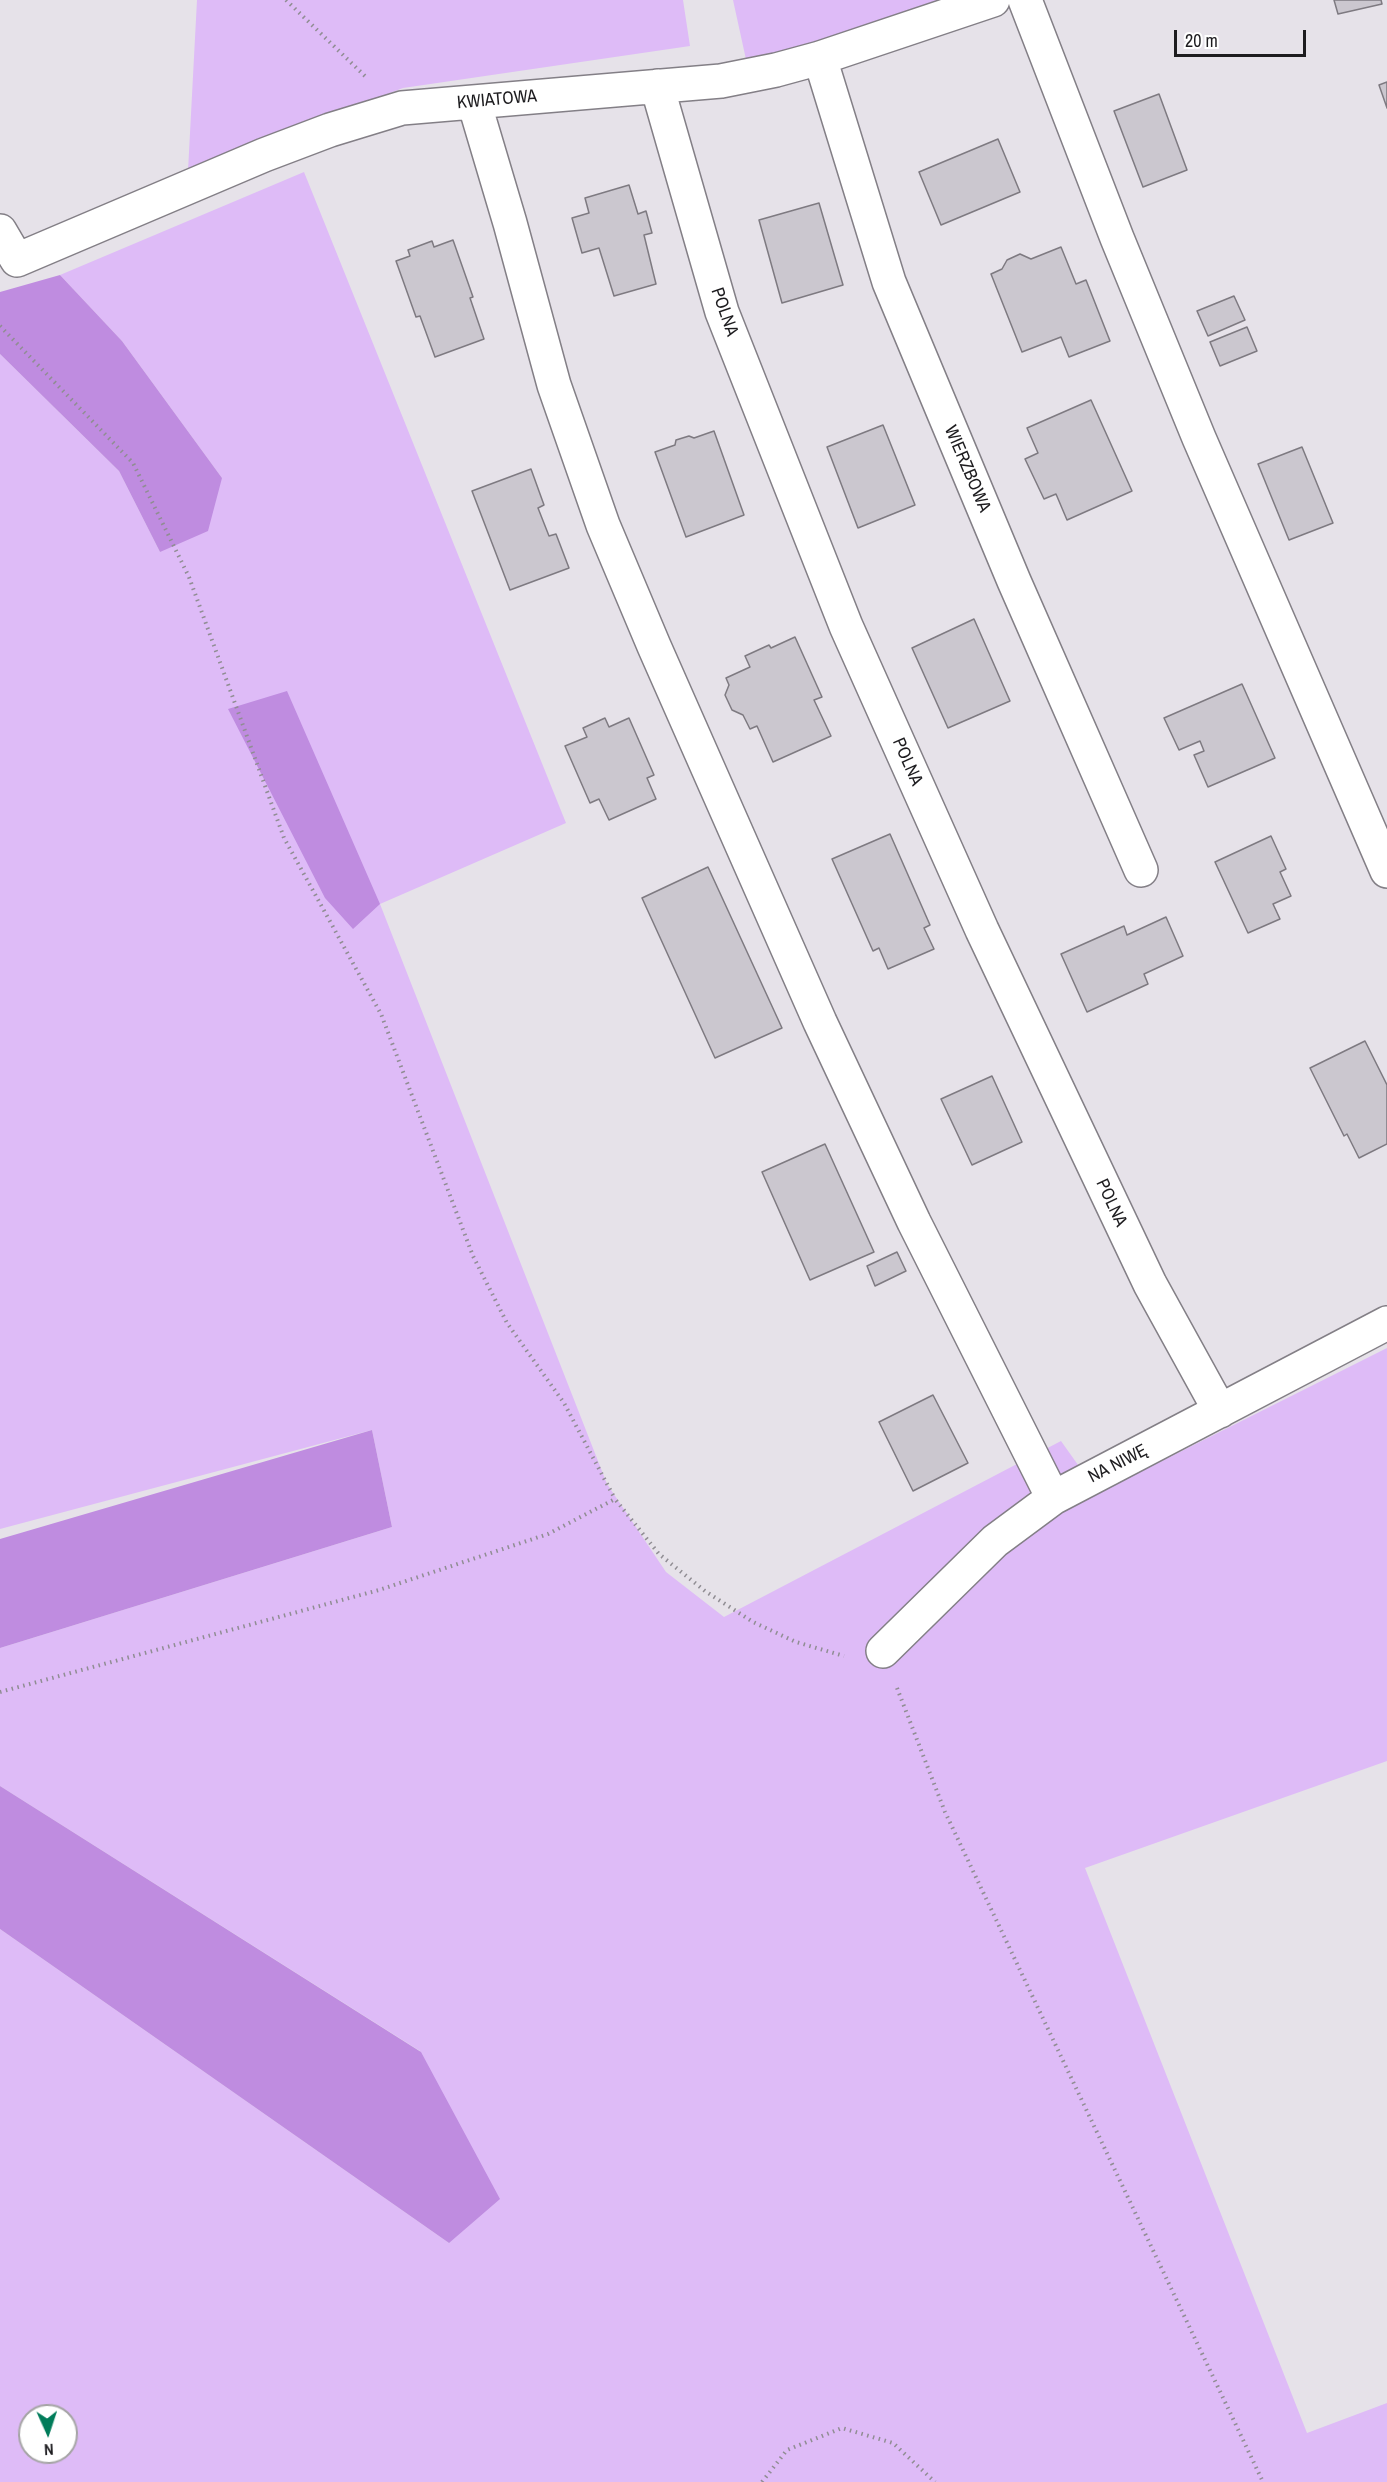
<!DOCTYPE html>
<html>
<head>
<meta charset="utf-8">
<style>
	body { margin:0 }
	#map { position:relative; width:1387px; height:2482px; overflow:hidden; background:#e6e2e9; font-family:"Archivo Narrow",sans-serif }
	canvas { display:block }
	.north { position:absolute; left:18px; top:2404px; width:60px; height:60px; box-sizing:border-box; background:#fff; border:2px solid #a5a4a5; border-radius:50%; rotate:177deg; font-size:16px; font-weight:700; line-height:24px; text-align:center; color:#1d1c1f }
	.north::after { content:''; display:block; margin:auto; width:21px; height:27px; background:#017c5a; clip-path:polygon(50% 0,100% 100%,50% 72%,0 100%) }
	.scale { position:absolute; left:1174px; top:30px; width:132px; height:27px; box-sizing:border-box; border:3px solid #1d1c1f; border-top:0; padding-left:8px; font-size:18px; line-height:21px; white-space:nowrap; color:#1d1c1f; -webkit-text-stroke:4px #fff; paint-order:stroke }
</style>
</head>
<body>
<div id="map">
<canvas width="1387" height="2482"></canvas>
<div class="north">N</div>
<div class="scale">20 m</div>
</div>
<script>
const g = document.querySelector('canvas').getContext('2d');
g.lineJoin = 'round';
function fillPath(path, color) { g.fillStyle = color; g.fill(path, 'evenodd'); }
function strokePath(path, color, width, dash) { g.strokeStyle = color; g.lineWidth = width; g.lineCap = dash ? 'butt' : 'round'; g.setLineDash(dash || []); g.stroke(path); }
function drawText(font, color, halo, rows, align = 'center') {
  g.font = font + ' "Archivo Narrow",sans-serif'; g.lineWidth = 5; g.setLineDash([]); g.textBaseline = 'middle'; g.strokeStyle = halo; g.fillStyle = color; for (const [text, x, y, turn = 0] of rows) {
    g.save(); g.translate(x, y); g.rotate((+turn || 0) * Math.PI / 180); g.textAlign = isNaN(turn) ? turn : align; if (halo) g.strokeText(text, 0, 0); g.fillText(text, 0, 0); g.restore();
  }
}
const green = new Path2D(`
	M197,0H683L690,46L403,88L188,171Z
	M733,0H945L747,64Z
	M304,172L566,823L380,904L607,1484L666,1572L724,1617L1061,1441L1098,1493L1387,1348V1761L1085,1868L1307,2433L1387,2403V2482H0V1929L449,2243L420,2051L0,1786V1648L392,1527L372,1430L0,1529V354L119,471L160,552L222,478L122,341L60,275ZM30,2416H66V2452H30Z`);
const forest = new Path2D(`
	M60,275L122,341L222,478L208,531L160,552L119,471L0,354V292Z
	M287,691L380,904L353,929L325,898L228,709Z
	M372,1430L392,1527L0,1648V1539Z
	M0,1786L421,2052L500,2199L449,2243L0,1929Z`);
const building = new Path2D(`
	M1334,0H1381L1382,4L1338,14Z
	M1387,82V108L1379,85Z
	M1159,94L1187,170L1143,187L1114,111Z
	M998,139L1020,192L941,225L919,172Z
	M629,185L638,214L646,211L652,233L644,235L656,284L614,296L599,248L582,253L572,218L589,213L585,198Z
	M819,203L843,285L782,303L759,220Z
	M453,240L473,297L470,298L484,339L435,357L420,316L416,317L396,261L410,256L408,250L432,241L434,247Z
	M1061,247L1076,284L1086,280L1110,341L1069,357L1061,337L1022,352L991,274L1002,269L1007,260L1020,254L1031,259Z
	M1234,296L1245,320L1208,336L1197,311Z
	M1247,327L1257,351L1220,366L1210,342Z
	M1091,400L1132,491L1067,520L1056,494L1044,499L1025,459L1038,453L1027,428Z
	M883,425L915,505L858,528L827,447Z
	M714,431L744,515L686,537L655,452L675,445L676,440L689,436L694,438Z
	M1302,447L1333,523L1289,540L1258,464Z
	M531,469L544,505L538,508L549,536L556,534L569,568L510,590L472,491Z
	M974,619L1010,701L948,728L912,648Z
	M795,637L822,697L814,700L831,736L773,762L757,726L750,729L743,715L732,710L725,695L729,685L726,678L750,667L745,656L769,645L771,648Z
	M1242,684L1275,758L1208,787L1194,755L1204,751L1200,741L1179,750L1164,718Z
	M605,718L609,727L629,718L654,775L647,778L656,799L609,820L599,799L590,803L565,746L587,737L583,728Z
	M890,834L930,925L924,928L934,949L888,969L879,948L873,951L832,859Z
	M1271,836L1286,869L1280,872L1291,896L1273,904L1280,919L1248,933L1215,862Z
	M708,867L782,1028L715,1058L642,898Z
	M1166,917L1183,956L1144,974L1148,984L1087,1012L1061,954L1124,926L1127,935Z
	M1365,1041L1387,1085V1144L1359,1158L1347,1134L1344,1136L1310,1068Z
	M992,1076L1022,1142L972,1165L941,1099Z
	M825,1144L874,1252L810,1280L762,1172Z
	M897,1252L906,1271L875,1286L867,1266Z
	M933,1395L968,1463L913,1491L879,1422Z`);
const path = new Path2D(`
	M286,0L367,78
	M0,326L133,463L189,577L284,838L381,1014L473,1256L507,1323L564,1403L615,1499
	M897,1688L945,1812L1263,2482
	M0,1692L379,1590L548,1534L615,1499L659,1554L705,1591L753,1622L796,1642L844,1656
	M762,2482L787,2450L842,2428L893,2443L935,2482`);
const minor = new Path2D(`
	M1025,0L1117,238L1199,438L1387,871
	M820,58L889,282L1014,581L1141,870
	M657,86L722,312L846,626L982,930L1150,1284L1220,1411
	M474,102L510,223L554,385L603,525L654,646L820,1022L914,1222L1053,1498
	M0,231L17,260L264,155L330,130L402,108L721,81L776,70L820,58L993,0
	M883,1651L995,1541L1053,1498L1387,1323`);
const streetNames = [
	["KWIATOWA",497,100,-5],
	["POLNA",724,312,71],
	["WIERZBOWA",967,469,67],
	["POLNA",907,762,66],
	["POLNA",1111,1203,65],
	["NA NIWĘ",1118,1464,-27]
];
fillPath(green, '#debbf7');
fillPath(forest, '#bf8ce0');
fillPath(building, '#cbc7cf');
strokePath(building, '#7e7a81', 1.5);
strokePath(minor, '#837f86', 36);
strokePath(path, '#908d93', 4, [1.5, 4.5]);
strokePath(minor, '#fff', 33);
drawText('18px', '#1d1c1f', '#fff', streetNames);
</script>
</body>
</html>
